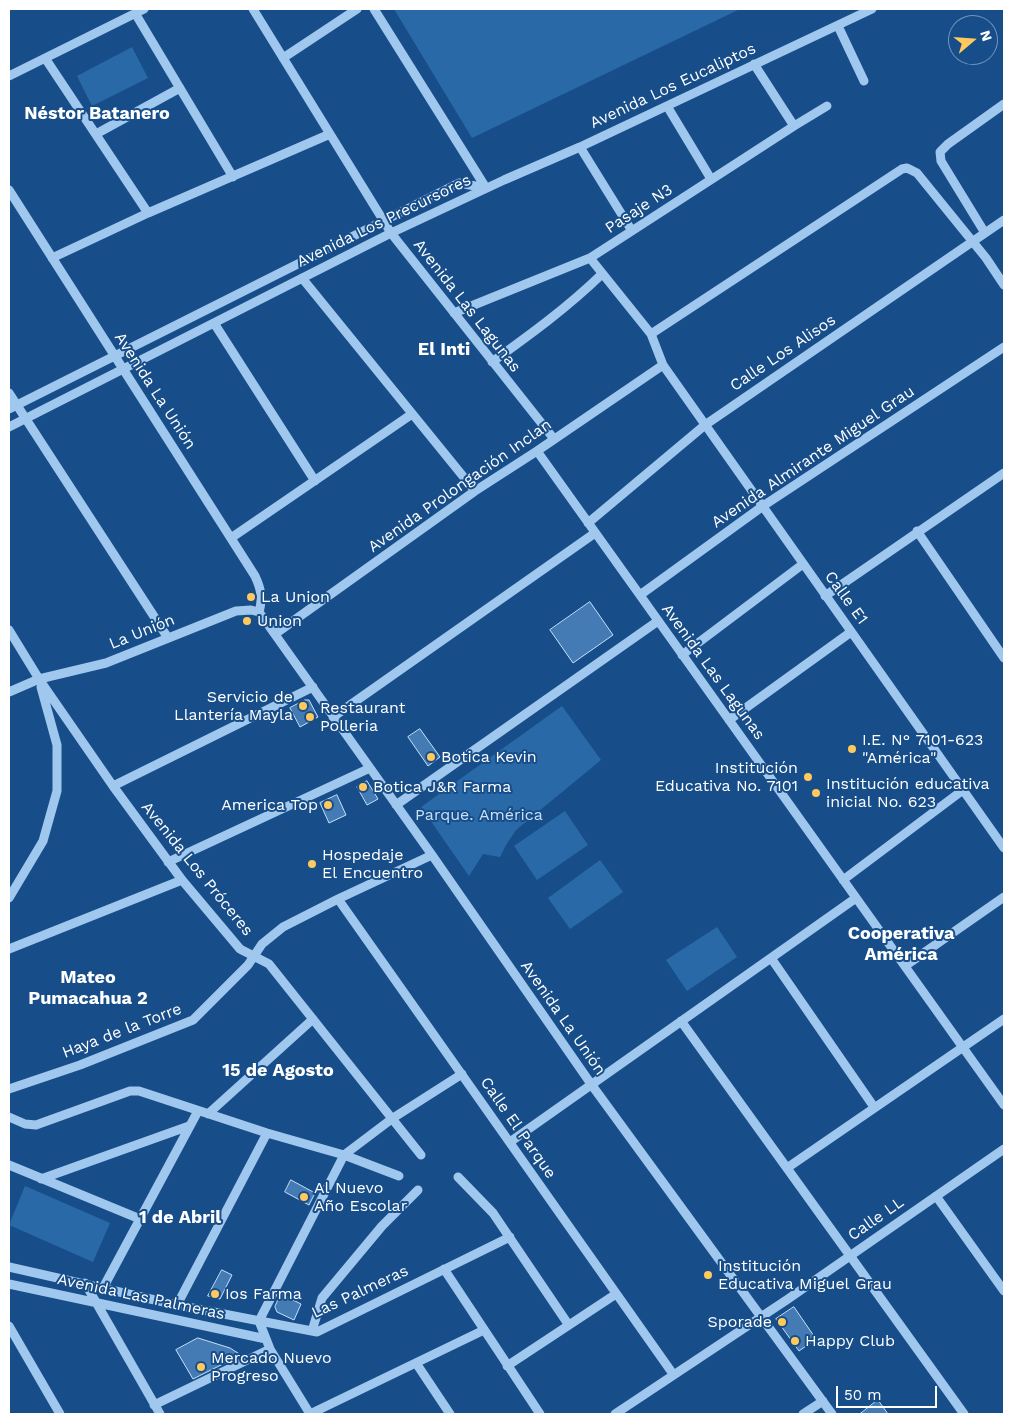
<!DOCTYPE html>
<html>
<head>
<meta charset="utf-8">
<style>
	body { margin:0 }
	#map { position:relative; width:1013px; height:1423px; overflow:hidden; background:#174e8a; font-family:"Work Sans",sans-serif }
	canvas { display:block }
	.frame { position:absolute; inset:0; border:10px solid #fff; pointer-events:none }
	.north { position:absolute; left:948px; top:15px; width:50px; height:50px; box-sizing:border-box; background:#174e8a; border:1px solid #7495b9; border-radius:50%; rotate:72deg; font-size:14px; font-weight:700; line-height:20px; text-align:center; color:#fff }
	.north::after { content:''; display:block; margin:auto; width:18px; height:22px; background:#ffc95d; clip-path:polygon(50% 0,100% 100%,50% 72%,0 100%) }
	.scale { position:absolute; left:836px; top:1386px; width:101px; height:22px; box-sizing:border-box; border:2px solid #fff; border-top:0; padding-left:6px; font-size:15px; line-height:18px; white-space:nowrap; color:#fff; -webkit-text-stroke:4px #174e8a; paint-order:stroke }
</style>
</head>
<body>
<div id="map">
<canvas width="1013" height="1423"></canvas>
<div class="frame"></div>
<div class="north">N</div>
<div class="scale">50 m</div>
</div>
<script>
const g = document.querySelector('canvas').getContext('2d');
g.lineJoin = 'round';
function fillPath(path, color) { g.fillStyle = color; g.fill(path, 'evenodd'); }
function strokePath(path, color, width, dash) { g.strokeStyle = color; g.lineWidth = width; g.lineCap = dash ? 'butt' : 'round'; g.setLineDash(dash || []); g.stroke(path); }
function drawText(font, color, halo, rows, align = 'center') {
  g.font = font + ' "Work Sans",sans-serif'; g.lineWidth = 4; g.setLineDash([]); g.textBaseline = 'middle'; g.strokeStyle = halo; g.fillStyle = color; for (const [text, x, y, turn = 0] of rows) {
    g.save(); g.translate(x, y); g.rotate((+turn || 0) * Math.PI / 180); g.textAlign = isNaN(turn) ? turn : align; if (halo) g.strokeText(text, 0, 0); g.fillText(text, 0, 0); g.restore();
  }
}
const green = new Path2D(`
	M394,9H740L472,138Z
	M132,47L148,78L92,106L77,76Z
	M562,706L601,760L516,830L506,845L500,857L483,854L469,876L421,807Z
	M565,811L588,845L537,880L514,846Z
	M600,860L623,892L570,929L548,898Z
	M717,927L737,957L687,991L666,960Z
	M25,1186L110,1223L93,1262L9,1225Z`);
const building = new Path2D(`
	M590,602L613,635L573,663L550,630Z
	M305,700H309L318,717L300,727L290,708Z
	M420,729L440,757L428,766L408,737Z
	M367,781L378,799L367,805L357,787Z
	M337,795L346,815L329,823L320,803Z
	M291,1180L315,1193L309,1205L285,1192Z
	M222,1270L232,1275L220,1299L208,1296Z
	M281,1294L301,1304L294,1320L277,1312L275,1307Z
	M794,1307L816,1339L799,1351L776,1319Z
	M198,1338L230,1348L241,1355L193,1379L176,1350Z
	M878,1400L888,1414H860Z`);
const minor = new Path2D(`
	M253,9L391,233L554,439
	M374,9L486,188
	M135,13L233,177
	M838,26L864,81
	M45,58L148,213
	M283,58L357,9
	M754,64L794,126
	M9,76L144,9
	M667,106L711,179
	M96,134L180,88
	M580,147L632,231
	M9,190L255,576C261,589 263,598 259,612
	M985,233L941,161L940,152L948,144L1004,104
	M52,258L148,213L330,134
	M590,258L651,334
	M302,278L475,491
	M1004,285L986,258L917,173L907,168L902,169L651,334L663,365L1004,848
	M454,313L590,258L794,126L827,106
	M214,323L315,481
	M492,362C531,334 568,307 602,274
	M9,393L168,638
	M9,409L459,183L486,188
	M9,427L391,233L504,180L580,147L872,9
	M537,451L1004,1105
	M588,523L705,425L1004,220
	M917,531L1004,658
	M231,538L412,414
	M640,595L763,506L1004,347
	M825,596L1004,473
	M9,630L39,679L113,786L182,880L240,949L269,964L421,1155
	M275,634L475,491L537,451L663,365
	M682,655L803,564
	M9,692L39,679L106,663L236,611L251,610L259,612L432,855L591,1084L832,1414
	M333,717L595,533
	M729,720L851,632
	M113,786L313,687
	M396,805L658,621
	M168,862L370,768
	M843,880L963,790
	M9,898L43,841L57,791V745L41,687
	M338,899L673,1374
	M9,949L182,880
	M771,958L874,1107
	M905,966L1004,897
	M681,1021L964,1414
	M9,1089L80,1065L193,1020L248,965L262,944L283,927L338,899L432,855
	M208,1114L313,1019
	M9,1117L25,1124L36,1125L130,1091H139L267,1133L344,1155L399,1176
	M510,1142L856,898
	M9,1165L140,1219
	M787,1168L1004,1019
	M458,1177L493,1213L568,1324
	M41,1179L189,1126
	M936,1196L1004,1291
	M9,1267L177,1305L317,1332L510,1237
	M444,1269L540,1414
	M85,1283L160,1414
	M9,1284L266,1339
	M103,1288L198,1111
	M177,1305L267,1133
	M259,1321L344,1155L393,1118L462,1074
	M259,1321L270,1349L310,1414
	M9,1326L60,1414
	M312,1331L322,1298L382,1226L418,1190
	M416,1363L450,1414
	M507,1366L616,1294
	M154,1405L270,1349
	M310,1414L484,1330
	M615,1414L788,1299L1004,1149
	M803,1414L823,1401`);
const markers = [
	[251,597,5,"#ffc95d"],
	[247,621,5,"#ffc95d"],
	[303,706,5,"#ffc95d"],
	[310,717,5,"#ffc95d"],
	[852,749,5,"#ffc95d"],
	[431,757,5,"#ffc95d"],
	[808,777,5,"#ffc95d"],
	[363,787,5,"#ffc95d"],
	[816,793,5,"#ffc95d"],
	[328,805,5,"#ffc95d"],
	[312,864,5,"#ffc95d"],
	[304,1197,5,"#ffc95d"],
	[708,1275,5,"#ffc95d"],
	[215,1294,5,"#ffc95d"],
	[782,1322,5,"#ffc95d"],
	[795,1341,5,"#ffc95d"],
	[201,1367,5,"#ffc95d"]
];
const streetNames = [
	["Avenida Los Eucaliptos",673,86,-25],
	["Pasaje N3",639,209,-33],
	["Avenida Los Precursores",384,221,-26],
	["Avenida Las Lagunas",467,306,52],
	["Calle Los Alisos",783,353,-34],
	["Avenida La Unión",155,391,57],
	["Avenida Almirante Miguel Grau",813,457,-34],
	["Avenida Prolongación Inclan",460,486,-35],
	["Calle E1",846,598,54],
	["La Unión",142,632,-22],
	["Avenida Las Lagunas",713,672,54],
	["Avenida Los Próceres",197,869,51],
	["Avenida La Unión",563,1018,55],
	["Haya de la Torre",122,1031,-21],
	["Calle El Parque",518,1128,55],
	["Calle LL",876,1219,-35],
	["Las Palmeras",360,1292,-25],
	["Avenida Las Palmeras",141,1297,12]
];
const poiNames = [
	["La Union",261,597],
	["Union",257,621],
	["Servicio de",293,697,"right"],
	["Llantería Mayla",293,715,"right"],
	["Restaurant",320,708],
	["Polleria",320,726],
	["I.E. N° 7101-623",862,740],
	["\"América\"",862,758],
	["Botica Kevin",441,757],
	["Institución",798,768,"right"],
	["Educativa No. 7101",798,786,"right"],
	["Institución educativa",826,784],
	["inicial No. 623",826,802],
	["Botica J&R Farma",373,787],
	["America Top",318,805,"right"],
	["Hospedaje",322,855],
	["El Encuentro",322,873],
	["Al Nuevo",314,1188],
	["Año Escolar",314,1206],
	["Institución",718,1266],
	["Educativa Miguel Grau",718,1284],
	["Ios Farma",225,1294],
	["Sporade",772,1322,"right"],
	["Happy Club",805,1341],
	["Mercado Nuevo",211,1358],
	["Progreso",211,1376]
];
const parkNames = [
	["Parque. América",479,815]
];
const neighbourhoodNames = [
	["Néstor Batanero",97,114],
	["El Inti",444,350],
	["Cooperativa",901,934],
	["América",901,955],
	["Mateo",88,978],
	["Pumacahua 2",88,999],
	["15 de Agosto",278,1071],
	["1 de Abril",180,1218]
];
fillPath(green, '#2a69a8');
fillPath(building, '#447bb4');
strokePath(building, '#c6e0fa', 1);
strokePath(minor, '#a0c7ee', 9);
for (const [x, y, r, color] of markers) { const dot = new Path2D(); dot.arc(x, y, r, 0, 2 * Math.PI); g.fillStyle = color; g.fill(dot); strokePath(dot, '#174e8a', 2); }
drawText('16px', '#fff', '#174e8a', streetNames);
drawText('16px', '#fff', '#174e8a', poiNames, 'left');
drawText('16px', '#c6e0fa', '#174e8a', parkNames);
drawText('bold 18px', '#fff', '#174e8a', neighbourhoodNames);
</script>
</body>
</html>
